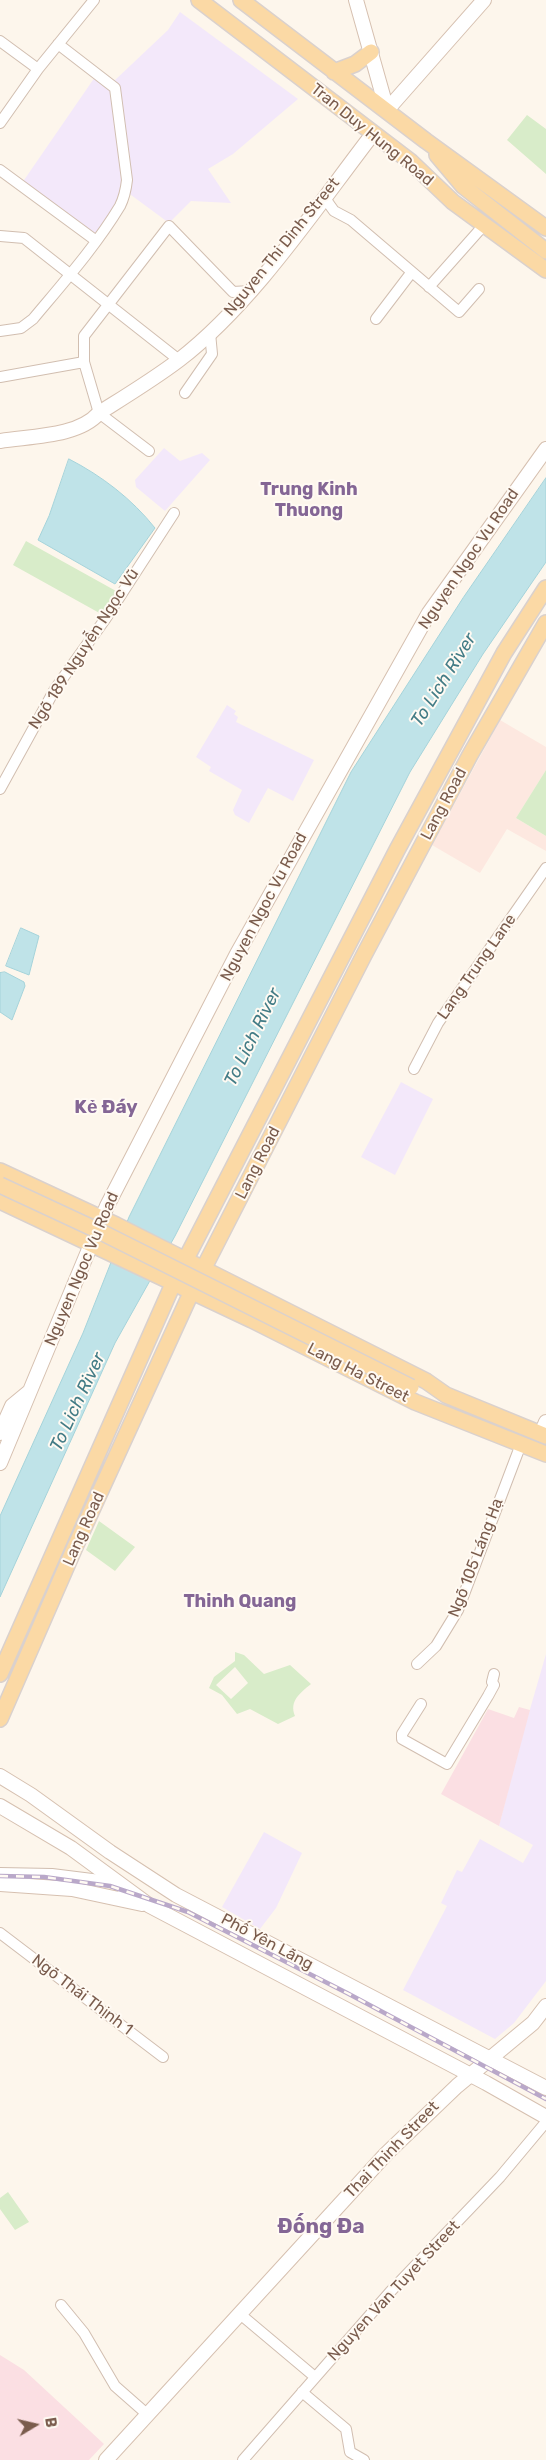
<!DOCTYPE html>
<html>
<head>
<meta charset="utf-8">
<style>
	body { margin:0 }
	#map { position:relative; width:546px; height:2460px; overflow:hidden; background:#fdf6ec; font-family:Rubik,sans-serif }
	canvas { display:block }
	.north { position:absolute; left:10px; top:2400px; width:50px; height:50px; -webkit-text-stroke:4px #fffaf3; paint-order:stroke; rotate:81deg; font-size:14px; font-weight:700; line-height:20px; text-align:center; color:#7a5c4d }
	.north::after { content:''; display:block; margin:auto; width:18px; height:22px; background:#7a5c4d; clip-path:polygon(50% 0,100% 100%,50% 72%,0 100%) }
</style>
</head>
<body>
<div id="map">
<canvas width="546" height="2460"></canvas>
<div class="north">B</div>
</div>
<script>
const g = document.querySelector('canvas').getContext('2d');
g.lineJoin = 'round';
function fillPath(path, color) { g.fillStyle = color; g.fill(path, 'evenodd'); }
function strokePath(path, color, width, dash) { g.strokeStyle = color; g.lineWidth = width; g.lineCap = dash ? 'butt' : 'round'; g.setLineDash(dash || []); g.stroke(path); }
function drawText(font, color, halo, rows, align = 'center') {
  g.font = font + ' Rubik,sans-serif'; g.lineWidth = 4; g.setLineDash([]); g.textBaseline = 'middle'; g.strokeStyle = halo; g.fillStyle = color; for (const [text, x, y, turn = 0] of rows) {
    g.save(); g.translate(x, y); g.rotate((+turn || 0) * Math.PI / 180); g.textAlign = isNaN(turn) ? turn : align; if (halo) g.strokeText(text, 0, 0); g.fillText(text, 0, 0); g.restore();
  }
}
const commercial = new Path2D(`
	M500,720L546,747V770L516,818L546,836V851L507,829L480,873L432,845Z`);
const education = new Path2D(`
	M180,12L298,99L233,154L208,169L231,203L191,201L169,223L127,192L113,82L168,30Z
	M95,77L112,89L123,181L119,204L94,236L22,183Z
	M164,448L180,461L202,453L210,460L165,511L136,487L135,480Z
	M227,705L236,711L234,714L238,717L236,722L314,760L293,801L268,788L249,823L235,815L233,810L242,790L209,771L211,767L196,757Z
	M401,1082L433,1099L395,1175L361,1157Z
	M546,1654V1981L514,2023L495,2039L403,1990L447,1906L441,1903L457,1870L462,1872L480,1839L523,1863L533,1845L499,1826L517,1754Z
	M264,1832L302,1853L276,1908L260,1929L222,1907Z`);
const medical = new Path2D(`
	M519,1707L530,1710L499,1826L441,1794L488,1709L514,1718Z
	M0,2355L24,2370L104,2444L89,2460H0Z`);
const green = new Path2D(`
	M527,115L546,129V174L507,140Z
	M26,541L116,591L103,615L13,565Z
	M546,770V836L516,818Z
	M99,1521L135,1547L115,1571L86,1550Z
	M235,1652L244,1655L264,1674L290,1665L311,1684C300,1693 289,1701 295,1716L278,1724L250,1709L237,1714L222,1695L209,1688L214,1677L235,1661ZM235,1667L248,1683L231,1699L216,1685Z
	M8,2192L29,2222L15,2230L0,2209V2198Z`);
const water = new Path2D(`
	M69,459C102,476 132,499 155,528L115,584L38,540L49,516Z
	M546,478V562L483,654L410,772L175,1236L115,1343L0,1597V1516L83,1333L129,1217L351,772L463,598Z
	M21,928L39,936L29,975L6,966Z
	M5,972L24,982L25,986L12,1020L0,1012V973Z`);
const street = new Path2D(`
	M0,41L38,69
	M0,123L38,69L94,0
	M0,170L95,240
	M324,197L334,211L351,220L459,312L479,289
	M0,236L24,238L179,360
	M429,287L484,225
	M376,319L411,273
	M0,331L21,328L33,319C63,283 96,246 120,206C124,198 126,189 127,180L115,88L58,44
	M0,377L84,362
	M185,393L212,354L210,333
	M149,451L99,413L84,362V336L169,226L233,292L250,291
	M0,789L55,689L106,618L174,513
	M414,1069L438,1023L546,868
	M417,1664L436,1646L458,1610L521,1444
	M421,1704L402,1734V1739L447,1764L488,1696L494,1685L492,1682L494,1674
	M0,1873L52,1874L116,1882
	M0,1933L163,2057
	M61,2305L84,2333L115,2386L148,2415
	M240,2314L315,2377
	M302,2392L346,2429L350,2452L364,2460
	M243,2460L390,2292L500,2177L546,2122`);
const secondary = new Path2D(`
	M356,0L387,110L484,0
	M0,441C31,436 78,437 99,413C126,396 154,379 179,360C253,303 315,209 372,135
	M0,1433L12,1406L29,1392
	M541,1434L546,1422
	M0,1463L107,1206L237,954L429,613L546,449
	M0,1776L31,1795L110,1852L176,1895L546,2088
	M0,1806L71,1848L150,1906L486,2083L546,2117
	M0,1884L72,1889L142,1904
	M106,2460L386,2154L457,2086L533,2023L546,2006`);
const primary = new Path2D(`
	M199,0L411,162L453,202L546,270
	M241,0L426,141L546,228
	M334,72L355,64L371,52
	M437,155L463,186L546,251
	M0,1171L116,1225L426,1381L446,1395L546,1436
	M0,1201L252,1320L415,1402L546,1454
	M0,1674L173,1284L397,850L504,653L546,588
	M0,1719L75,1547L191,1293L364,955L470,755L546,623`);
const rail = new Path2D(`
	M0,1876L44,1877L110,1886L188,1912L347,1993L546,2099`);
const primaryBridge = new Path2D(`
	M0,1185L101,1232L411,1387`);
const streetNames = [
	["Tran Duy Hung Road",372,135,39],
	["Nguyen Thi Dinh Street",282,247,-51],
	["Nguyen Ngoc Vu Road",469,559,-56],
	["Ngõ 189 Nguyễn Ngọc Vũ",84,649,-57],
	["Lang Road",444,804,-62],
	["Nguyen Ngoc Vu Road",264,907,-62],
	["Lang Trung Lane",477,967,-55],
	["Lang Road",258,1163,-63],
	["Nguyen Ngoc Vu Road",82,1269,-67],
	["Lang Ha Street",358,1373,27],
	["Lang Road",84,1529,-66],
	["Ngõ 105 Láng Hạ",476,1558,-69],
	["Phố Yên Lãng",267,1942,28],
	["Ngõ Thái Thịnh 1",82,1995,37],
	["Thai Thinh Street",392,2150,-46],
	["Nguyen Van Tuyet Street",394,2291,-47]
];
const neighbourhoodNames = [
	["Trung Kinh",309,490],
	["Thuong",309,511],
	["Thinh Quang",240,1602]
];
const waterNames = [
	["To Lich River",444,680,-58],
	["To Lich River",253,1037,-64],
	["To Lich River",78,1402,-65]
];
const quarterNames = [
	["Kẻ Đáy",106,1108]
];
const districtNames = [
	["Đống Đa",321,2227]
];
fillPath(commercial, '#fde8e0');
fillPath(education, '#f3e8fa');
fillPath(medical, '#fbdfe3');
fillPath(green, '#d8ecc9');
fillPath(water, '#bfe3e8');
strokePath(water, '#a5d3da', 1);
strokePath(street, '#d1beb0', 12);
strokePath(secondary, '#d6c0b0', 16);
strokePath(primary, '#dad1cd', 18);
strokePath(street, '#fff', 10);
strokePath(secondary, '#fff', 14);
strokePath(primary, '#fbd9a5', 15);
strokePath(rail, '#b9a8c9', 4.5);
strokePath(rail, '#fffaf3', 2.5, [8]);
strokePath(primaryBridge, '#dad1cd', 18, []);
strokePath(primaryBridge, '#fbd9a5', 15);
drawText('16px', '#7a5c4d', '#fffaf3', streetNames);
drawText('bold 18px', '#846695', '#fffaf3', neighbourhoodNames);
drawText('italic 18px', '#437c86', '#fffaf3', waterNames);
drawText('bold 19px', '#846695', '#fffaf3', quarterNames);
drawText('bold 21px', '#846695', '#fffaf3', districtNames);
</script>
</body>
</html>
